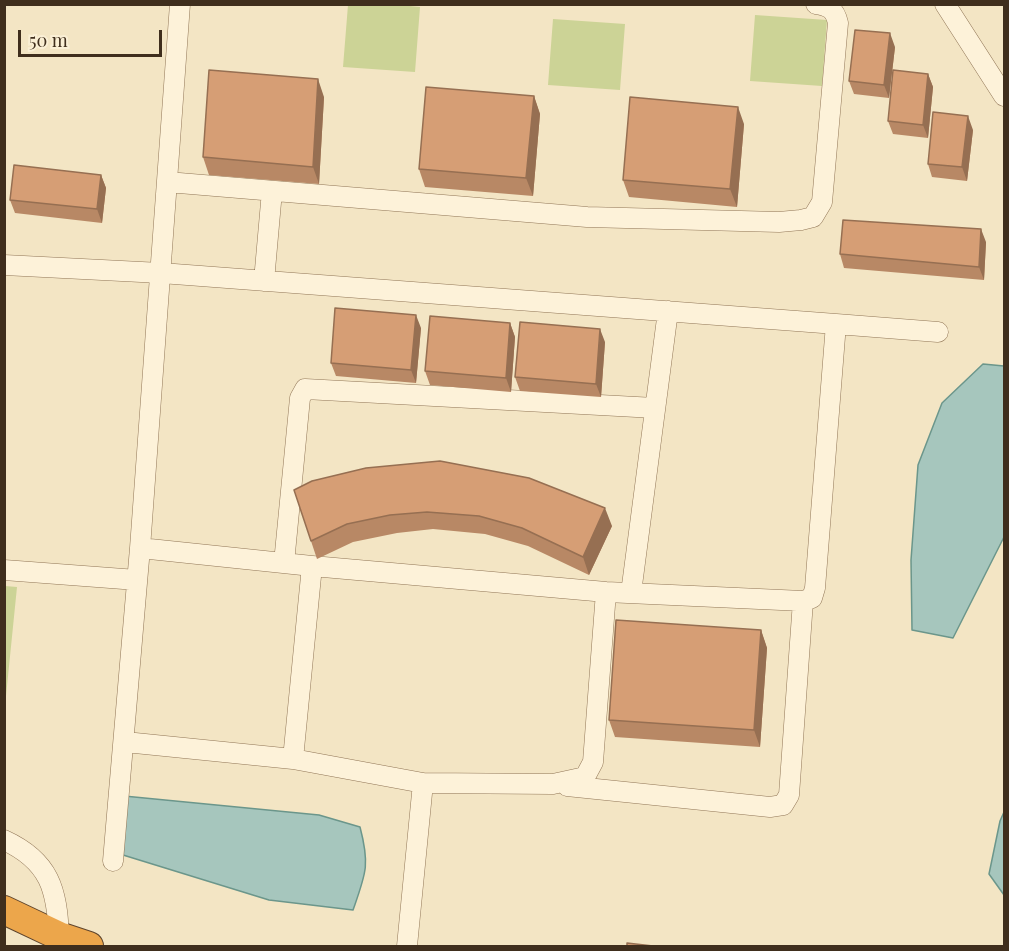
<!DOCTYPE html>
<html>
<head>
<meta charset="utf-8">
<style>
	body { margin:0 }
	#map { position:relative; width:1009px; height:951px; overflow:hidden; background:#f3e5c4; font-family:"Playfair Display",serif }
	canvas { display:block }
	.frame { position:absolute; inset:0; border:6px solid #3f2e1d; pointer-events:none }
	.scale { position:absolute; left:18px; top:30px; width:144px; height:27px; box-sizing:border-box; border:3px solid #3f2e1d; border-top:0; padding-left:8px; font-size:18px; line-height:21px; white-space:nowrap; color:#3f2e1d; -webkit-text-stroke:4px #faefd5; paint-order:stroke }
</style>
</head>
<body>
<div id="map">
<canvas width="1009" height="951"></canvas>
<div class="frame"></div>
<div class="scale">50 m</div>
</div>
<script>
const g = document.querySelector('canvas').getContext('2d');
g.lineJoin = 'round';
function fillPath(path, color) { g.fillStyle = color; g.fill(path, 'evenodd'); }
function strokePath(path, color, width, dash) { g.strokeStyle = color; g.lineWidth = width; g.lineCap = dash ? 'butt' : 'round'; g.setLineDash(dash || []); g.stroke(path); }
const green = new Path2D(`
	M390,4L420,7L415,72L343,67L348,5Z
	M755,15L827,20L822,86L750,81Z
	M553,19L625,24L620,90L548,85Z
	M5,586L17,587L6,696H4Z`);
const water = new Path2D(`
	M983,364L1004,366V537L953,638L912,630L911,560L918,465L942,403Z
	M124,796L319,815L360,827C370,865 366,873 353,910L269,900L123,855Z
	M1004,812V895L989,874L1000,821Z`);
const minor = new Path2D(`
	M180,4L140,548L312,566L606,592L803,601L812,598L815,588L836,324L938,332
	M945,4L1004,96
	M167,182L587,217L779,222L801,220L813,217L822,202L838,23C835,10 830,6 816,4
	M4,265L161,273L836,324
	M264,281L272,191
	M284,563L300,398L305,389L655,408
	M4,570L137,580
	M631,593L668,311
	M125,742L293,759L423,783L553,784L585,777L593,762L606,592
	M293,759L312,566
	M567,786L770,807L783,805L789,795L803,601
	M4,840C50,861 57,890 59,936
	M113,861L140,548
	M407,946L423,783`);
const highway = new Path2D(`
	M4,910L59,936L89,946`);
const wall = new Path2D(`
	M895,47L889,98L854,94L849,81Z
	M928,74L933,87L928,138L893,134L888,121Z
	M534,96L540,114L533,196L425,187L419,169Z
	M324,97L319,184L209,175L203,157Z
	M744,124L737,207L629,197L623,180Z
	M973,130L967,181L932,177L928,164Z
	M101,175L106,188L102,223L15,213L10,200Z
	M986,242L984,280L844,268L840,254Z
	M510,323L515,337L511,392L430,385L425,371Z
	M421,328L416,383L336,376L331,363Z
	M605,342L601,397L520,391L515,377Z
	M366,468L612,526L589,575L528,546L485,534L433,529L397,533L353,542L317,559L311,541Z
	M761,630L767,648L760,747L615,737L609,720Z`);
const shadedWall = new Path2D(`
	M890,33L895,47L889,98L884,85Z
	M928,74L933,87L928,138L923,125Z
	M318,79L324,97L319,184L313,167Z
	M534,96L540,114L533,196L526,178Z
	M738,107L744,124L737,207L730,189Z
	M968,116L973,130L967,181L962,167Z
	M101,175L106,188L102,223L97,209Z
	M981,229L986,242L984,280L979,267Z
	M416,315L421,328L416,383L411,370Z
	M510,323L515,337L511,392L506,378Z
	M600,329L605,342L601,397L596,384Z
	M605,508L612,526L589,575L583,557Z
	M761,630L767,648L760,747L754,730Z`);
const building = new Path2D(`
	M855,30L890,33L884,85L849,81Z
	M209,70L318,79L313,167L203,157Z
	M893,70L928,74L923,125L888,121Z
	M426,87L534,96L526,178L419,169Z
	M630,97L738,107L730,189L623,180Z
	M933,112L968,116L962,167L928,164Z
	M14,165L101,175L97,209L10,200Z
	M843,220L981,229L979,267L840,254Z
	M335,308L416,315L411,370L331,363Z
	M430,316L510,323L506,378L425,371Z
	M520,322L600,329L596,384L515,377Z
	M440,461L529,478L605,508L583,557L522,528L479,516L427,512L390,515L347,524L311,541L294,490L312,481L366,468Z
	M616,620L761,630L754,730L609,720Z
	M627,943L653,946H627Z`);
fillPath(green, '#ccd396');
fillPath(water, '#a6c6bd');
strokePath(water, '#6b968b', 1.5);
strokePath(minor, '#917657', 21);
strokePath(highway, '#5e442c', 30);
strokePath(minor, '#fdf2d9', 20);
strokePath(highway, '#eca64b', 28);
fillPath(wall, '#b88865');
fillPath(shadedWall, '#966f52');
fillPath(building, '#d69e75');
strokePath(building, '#966f52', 1.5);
</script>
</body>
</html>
